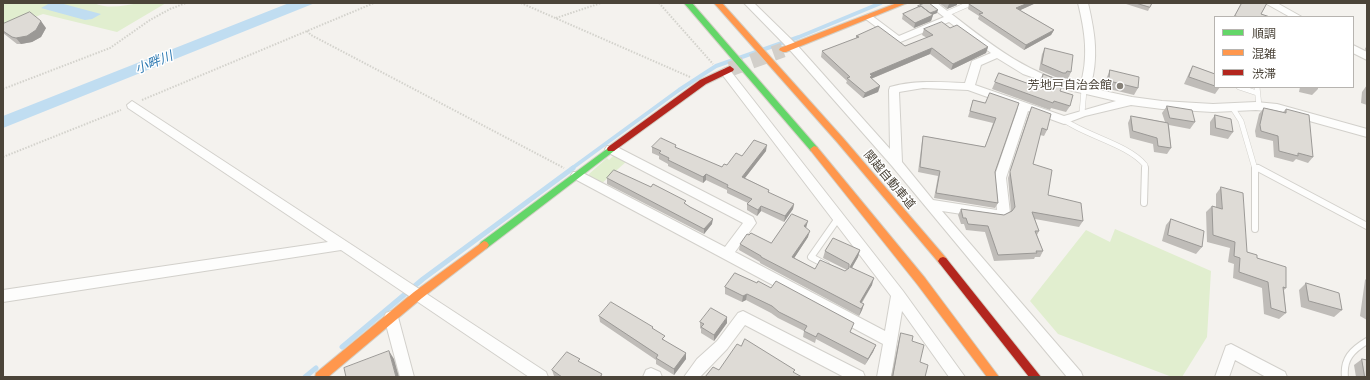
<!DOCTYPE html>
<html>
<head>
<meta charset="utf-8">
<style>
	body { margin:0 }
	#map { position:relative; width:1370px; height:380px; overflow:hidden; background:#f4f2ee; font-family:Helvetica,"Noto Sans JP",sans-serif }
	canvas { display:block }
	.frame { position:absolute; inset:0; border:4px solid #4b4439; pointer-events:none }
	.legend { position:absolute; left:1214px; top:16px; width:140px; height:72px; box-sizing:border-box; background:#fff; border:1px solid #b7b4b0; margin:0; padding:5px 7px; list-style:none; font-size:12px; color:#4b4439 }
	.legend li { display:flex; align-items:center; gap:8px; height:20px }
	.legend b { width:20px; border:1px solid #b7b4b0 }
</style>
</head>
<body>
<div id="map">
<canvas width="1370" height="380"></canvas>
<div class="frame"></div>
<ul class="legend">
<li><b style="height:5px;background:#63d668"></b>順調</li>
<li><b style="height:5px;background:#ff974d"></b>混雑</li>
<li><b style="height:5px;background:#b3261e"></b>渋滞</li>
</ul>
</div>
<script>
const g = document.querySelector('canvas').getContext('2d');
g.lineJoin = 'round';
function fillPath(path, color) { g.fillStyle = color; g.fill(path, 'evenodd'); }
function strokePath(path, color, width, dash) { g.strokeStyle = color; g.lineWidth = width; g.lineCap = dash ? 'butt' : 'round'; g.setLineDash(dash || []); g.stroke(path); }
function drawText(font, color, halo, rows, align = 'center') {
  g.font = font + ' Helvetica,"Noto Sans JP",sans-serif'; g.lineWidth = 3; g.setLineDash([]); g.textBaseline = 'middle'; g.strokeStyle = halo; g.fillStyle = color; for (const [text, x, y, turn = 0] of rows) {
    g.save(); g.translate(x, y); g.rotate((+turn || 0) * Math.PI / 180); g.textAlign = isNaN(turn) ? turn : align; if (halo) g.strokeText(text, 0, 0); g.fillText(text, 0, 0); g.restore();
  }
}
const green = new Path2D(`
	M3,3H94C109,10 125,5 141,3C149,2 158,3 166,3L117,32L43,14L3,29Z
	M615,154L627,161L600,185L590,178L589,174L607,158L609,160Z
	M1115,229L1211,271L1207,337L1182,377H1172L1058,334L1030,301L1086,230L1110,242Z`);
const water = new Path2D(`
	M50,3H60L101,14L92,19L85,20L41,8Z
	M289,3H315L3,128V116Z`);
const streamFar1 = new Path2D(`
	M571,169L679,90L716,66L799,37L881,3`);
const stream = new Path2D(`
	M342,347L423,279L573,168
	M305,377L316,368`);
const secondaryTunnel = new Path2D(`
	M730,69L783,50`);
const path = new Path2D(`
	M521,3L690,77
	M659,3L713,64
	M556,18L601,3
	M307,31L311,35L564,168
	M3,89L110,48L150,20L170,9L186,3
	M142,100L374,3
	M3,157L121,110`);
const laneFar1 = new Path2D(`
	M946,14L971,3
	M1239,87L1257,93
	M1257,87L1259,106
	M1232,107L1241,121L1255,169
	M1082,113L1084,90
	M1064,120C1087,136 1129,145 1145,165V169
	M1255,167L1260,169`);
const lane = new Path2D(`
	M1255,168V229
	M1258,168L1367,226
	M1144,203L1145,168
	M826,265L811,257L839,217
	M1345,377C1343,359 1352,350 1367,341`);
const street = new Path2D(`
	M744,3H754L797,45L890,149L889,90L890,87C915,80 939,82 965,83L972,61L991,53L949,22L898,43L863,17L868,14L871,15L899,36L944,17L926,3H937C982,37 1023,74 1080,86C1089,58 1085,31 1078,3H1088C1095,33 1099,58 1090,88L1132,97L1162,101L1213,104L1256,102L1277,104L1367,129V137L1277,112L1256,110L1213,112L1162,109L1131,105L1085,116L1064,124L1028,111L1006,178L1010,213L1008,216L1001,220L942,211L1081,372L1083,377H1067L892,166L789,49ZM997,58L1023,74L1069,90L1116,101L1064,116L975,85L981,65ZM923,88L968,90L1018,108L994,178L997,210L933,200L902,162L899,92Z
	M1265,3H1277L1302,17H1290Z
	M1353,45L1367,52V60L1353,53Z
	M725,68L729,69L903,291L965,377H949L902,311L891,377H877L883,344L573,178L571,175L573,172H581L725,247L743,223L607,152L605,149L607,146H615L753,217L756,223L735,252L885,331L891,296L721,73L720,71Z
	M132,101L546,372L548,377H529L341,250L3,302V290L328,242L128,108L127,105Z
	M391,311L396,313L398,317L414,377H400L384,317L386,313Z
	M743,311L863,372L865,377H844L745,325L727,349L700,377H684L697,359L717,341L738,313Z
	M1231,344L1285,372L1287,377H1266L1235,360L1229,377H1215L1226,346Z
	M651,368L660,372L662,377H643L646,370Z`);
const fast = new Path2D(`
	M684,3H692L817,147L818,149L817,151H811Z
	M611,146L615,149L614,151L487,248L484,249L481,248L479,245L481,242Z`);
const slow = new Path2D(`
	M714,3H722L843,138L946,258L948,261L946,264L943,265L940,264L837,142Z
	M897,3H907L786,52H783L779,50L780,48Z
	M814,146L817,147L925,278L999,377H987L917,284L811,151L810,149Z
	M484,241L487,242L489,245L487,248L422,298L328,377H315L316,373L414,292Z`);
const jam = new Path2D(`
	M730,66L734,69L733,71L706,84L614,151H608L607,149L608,147L700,80Z
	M943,257L946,258L1041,377H1029L940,264L938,261L940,258Z`);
const wall = new Path2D(`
	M939,3H957V5L947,9Z
	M1036,3L1020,10L1054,30L1051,35L1024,50L978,19L979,16L968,9L969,4Z
	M1123,3H1152L1148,11Z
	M1242,3H1267L1261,14L1270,17H1234Z
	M918,6L937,13L932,15H933L931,21L914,28L902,19L903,14L917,8Z
	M3,24L46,28L41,37L32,42L21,44H17L3,33Z
	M950,28L988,47L986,53L951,70L930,54L871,79L880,86L878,92L863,98L846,83L847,81L821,57L822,51L856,39V36L905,46L927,38L922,35L924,29Z
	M1367,45V52L1365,49Z
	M1045,48L1071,72L1068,79L1064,78L1063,80L1060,79L1039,70L1042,54Z
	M1193,66L1215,74V87H1220L1215,94L1184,84L1189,73Z
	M1110,70L1138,88L1134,95L1105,88L1107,77Z
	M999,73L1032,85H1039V81L1043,74L1060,91L1070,106L1066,112L1051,108L1050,110L992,89Z
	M1367,85V105L1361,103L1362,92Z
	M1300,87H1318V89L1312,95L1299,92Z
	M973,100L985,103H1019L995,172L998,203L995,208L934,198L938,176L918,172L922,141L923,136L985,147L993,123L968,117Z
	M1167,106L1195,122L1190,129L1169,125L1171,148L1167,154L1154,152L1153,144L1130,138L1128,123L1131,116L1165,122L1162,113Z
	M1032,107L1047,130L1044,136L1040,135L1033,164L1048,195L1083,221L1079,227L1035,219L1039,231L1037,235L1043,251L1040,257H1035L1034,259L994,261L985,232L966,230L964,224H961L958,215L961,209L1004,215L1011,211L1008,178L1029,113Z
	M1264,108L1283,112L1286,109L1313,157L1308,163L1296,159L1293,162L1274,157L1273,141L1256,137L1255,131L1259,114Z
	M1215,115L1233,132L1228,139L1210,135V122Z
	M676,145V148L722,167L727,165L742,156L766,151L745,178L769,190V193L794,204L793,209L784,222L761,211L757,216L747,210V204L748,203L727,193V190L706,180L703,183L668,166V164L659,159V156L652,153V147Z
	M607,178L686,204L712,224L704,234L607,184Z
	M1221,187L1247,252L1257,258L1286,288L1284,290L1286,313L1279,319L1264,314L1262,288L1233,278L1234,264L1228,262L1230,248L1207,242L1206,212L1212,206L1216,207V194Z
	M1171,219L1202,247L1196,254L1162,241L1166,225Z
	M806,228L808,237L794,258L815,269L845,271L847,270L823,258L825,251L860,250L858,257L852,267L872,285L862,303L864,304L862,310L859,316L760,263V262L739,250L740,244L771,243Z
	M735,273L876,345L873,352L865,365L816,339L815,343L803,337L804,331L778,318L771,313L746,300L742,302L725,294V287Z
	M1367,278V320L1360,316L1365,280Z
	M1306,283L1342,310L1334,317L1301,307L1299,290Z
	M599,316L654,329L665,341L686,353V359L674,375L656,364V360L600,322Z
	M700,322L727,323L714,341L701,333V329L700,328Z
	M901,333L912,341L925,377H891L899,339Z
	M1362,359L1367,377H1356L1354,365Z
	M580,362L602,374V377H555L554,376L552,370Z`);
const shadedWall = new Path2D(`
	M951,3H957V5L947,9L949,4Z
	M1028,3H1036L1014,13L1016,8Z
	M938,10L937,13L927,17L928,14Z
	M933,15L931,21L914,28L915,23Z
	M41,21L46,28L41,37L32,42L21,44L16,38Z
	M1054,30L1051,35L1024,50L1026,45Z
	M988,47L986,53L951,70L953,64Z
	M932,48L930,54L868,80L870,74Z
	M880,86L878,92L863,98L865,93Z
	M767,145L766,151L741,183L742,177Z
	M706,174V180L703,183V177Z
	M794,204L793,209L784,222L785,216Z
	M761,206V211L757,216L758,210Z
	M713,219L712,224L704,234V229Z
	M808,221L806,228L803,233L804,226Z
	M810,231L808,237L791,263L792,257Z
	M860,250L858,257L849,273L850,267Z
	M874,278L872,285L858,308L860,302Z
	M747,294L746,300L742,302L743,296Z
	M864,304L862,310L859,316L861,309Z
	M727,317V323L714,341V335Z
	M876,345L873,352L865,365L868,359Z
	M389,351L394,359L399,377H396Z
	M686,353V359L674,375V369Z`);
const building = new Path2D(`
	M925,3H929L938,10L930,13L921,6L919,7L918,6Z
	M971,3H1028L1016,8L1054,30L1026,45L979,14L983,13L969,4Z
	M1136,3H1152L1150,7Z
	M1242,3H1267L1261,14L1270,17H1239L1235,16Z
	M921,6L933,15L915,23L903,14Z
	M30,12L41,21L36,30L27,36L16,38L12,37L3,31V24Z
	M942,22L950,28L957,25L988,47L953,64L932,48L870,74L872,76L870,77L880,86L865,93L847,78L850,77L822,51L859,37L856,36L878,26L905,46L933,35L924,29Z
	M1045,48L1073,55L1071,72L1067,71L1066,73H1063L1042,64Z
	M1193,66L1215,74V86L1189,77Z
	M1110,70L1139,77L1138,88L1109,81Z
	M999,73L1032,85L1033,83L1041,86L1043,74L1064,82L1060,91L1073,95L1070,106L1054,101L1053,103L995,82Z
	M990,93L1019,103L995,172L998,203L936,193L940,171L920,167L923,136L985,147L996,118L970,111L973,100L985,103Z
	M1167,106L1192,110L1195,122L1170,118Z
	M1032,107L1051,114L1047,130L1042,128L1033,164L1052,170L1048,195L1081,203L1083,221L1032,212L1039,231H1035L1043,251H1036L1037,253L998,255L988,226L968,224L966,218H963L961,209L1004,215L1012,211L1015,207L1010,172Z
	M1264,108L1286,113V109L1309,115L1313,157L1298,153V156L1279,151L1278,136L1261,131L1260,125Z
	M1215,115L1231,119L1233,132L1216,128Z
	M1131,116L1168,123L1171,148L1158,146L1157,138L1133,131Z
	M661,138L676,145L675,147L722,167L724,164L727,165L736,153L742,156L754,140L767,145L742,177L769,190L768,192L794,204L785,216L761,206L758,210L747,204L752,199L727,187L728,185L706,174L703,177L668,160L669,158L659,153L661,151L652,147Z
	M614,170L651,187L653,184L686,201L684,203L690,207L713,219L704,229L607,178Z
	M1221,187L1243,193L1247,252L1257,255V258L1286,267V288L1283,287L1286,313L1271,308L1268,282L1239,272L1240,258L1234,256L1235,242L1213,235L1212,206L1222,209Z
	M792,214L808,221L804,226L810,231L792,257L815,269L820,260L845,271L849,268V264L825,251L833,238L860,250L850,267L874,278L860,302L864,304L861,309L761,257V256L740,244L747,234L749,235L751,233L771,243Z
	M1171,219L1204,231L1202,247L1168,235Z
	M735,273L757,283L758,281L771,288L776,281L854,323L850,332L876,345L868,359L818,333L816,337L804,331L807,326L779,312L772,306L747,294L743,296L725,287Z
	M1306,283L1339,293L1342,310L1309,301Z
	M611,302L653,327L652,328L665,336L662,339L686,353L674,369L656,358L658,355L599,316Z
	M711,308L727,317L714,335L701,327L704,324L700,322Z
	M901,333L913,336L912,341L924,345L920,362L928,365L925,377H893Z
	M745,339L795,370L793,372L802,377H705L713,367L719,370L737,344L741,346Z
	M389,351L396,377H346L344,368Z
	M567,352L580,359L578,361L602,374L600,377H562L552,370Z
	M1362,359L1367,360V377H1365Z`);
const markers = [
	[1120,86,4,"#868178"]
];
const poiNames = [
	["芳地戸自治会館",1112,86]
];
const streetNames = [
	["関越自動車道",889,180,50]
];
const waterNames = [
	["小畔川",154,63,-22]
];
fillPath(green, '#e1eecf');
fillPath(water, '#c0ddf1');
strokePath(streamFar1, '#c0ddf1', 4);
strokePath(stream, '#c0ddf1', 5);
strokePath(secondaryTunnel, '#d2cfca', 15, [15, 8]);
strokePath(laneFar1, '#d2d0cb', 6);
strokePath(lane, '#d2d0cb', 8);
strokePath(street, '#d2d0cb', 2);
strokePath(fast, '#d3cfc5', 2);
strokePath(slow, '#d3cfc5', 2);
strokePath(jam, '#d3cfc5', 2);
strokePath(path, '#d3d2cc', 2, [1.5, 1.5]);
strokePath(laneFar1, '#fdfdfc', 5);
strokePath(lane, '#fdfdfc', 6);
fillPath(street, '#fdfdfc');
fillPath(fast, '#63d668');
fillPath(slow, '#ff974d');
fillPath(jam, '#b3261e');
fillPath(wall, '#bfbcb8');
fillPath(shadedWall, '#9b9996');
fillPath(building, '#dedbd6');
strokePath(building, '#9b9996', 1);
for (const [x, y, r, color] of markers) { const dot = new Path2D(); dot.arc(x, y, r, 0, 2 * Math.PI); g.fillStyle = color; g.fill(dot); strokePath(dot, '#fff', 1.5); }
drawText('12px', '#4b4439', '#fff', poiNames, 'right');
drawText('12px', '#4b4439', '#fff', streetNames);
drawText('italic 13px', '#2e7ab2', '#fff', waterNames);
</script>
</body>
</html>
